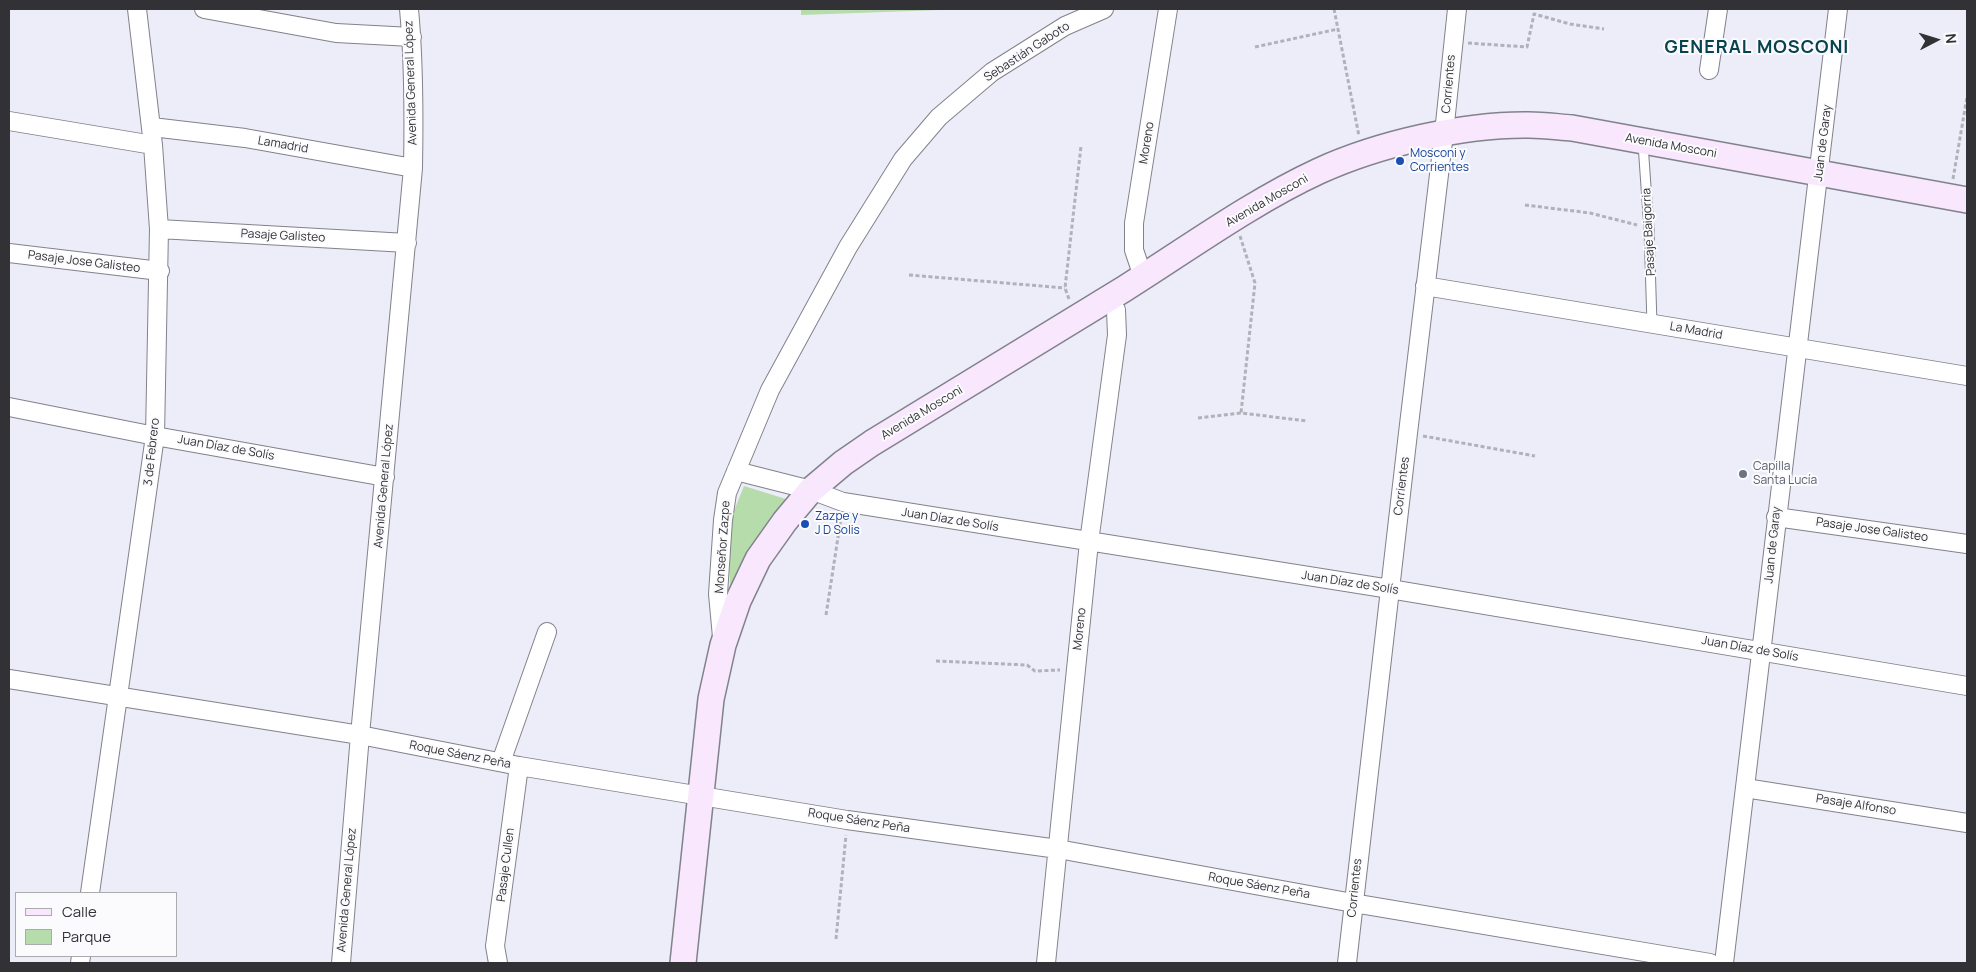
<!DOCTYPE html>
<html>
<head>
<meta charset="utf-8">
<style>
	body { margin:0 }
	#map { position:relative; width:1976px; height:972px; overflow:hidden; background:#ededf9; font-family:Manrope,sans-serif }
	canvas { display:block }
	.frame { position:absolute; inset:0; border:10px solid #323236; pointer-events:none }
	.legend { position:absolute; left:15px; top:892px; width:162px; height:65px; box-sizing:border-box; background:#fbfbfe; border:1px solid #ababae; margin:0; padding:6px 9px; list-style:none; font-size:15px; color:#323236 }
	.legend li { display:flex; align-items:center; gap:10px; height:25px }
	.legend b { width:25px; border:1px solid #ababae }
	.north { position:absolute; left:1911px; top:15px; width:50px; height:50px; -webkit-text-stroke:4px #fbfbfe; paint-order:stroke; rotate:85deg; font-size:14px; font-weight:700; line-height:20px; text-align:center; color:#323236 }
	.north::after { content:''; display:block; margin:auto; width:18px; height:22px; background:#323236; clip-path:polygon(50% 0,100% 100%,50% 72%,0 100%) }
</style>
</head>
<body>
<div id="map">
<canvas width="1976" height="972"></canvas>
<div class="frame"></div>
<ul class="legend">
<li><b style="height:6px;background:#f8e7fd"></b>Calle</li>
<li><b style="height:14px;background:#b7dcab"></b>Parque</li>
</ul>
<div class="north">N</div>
</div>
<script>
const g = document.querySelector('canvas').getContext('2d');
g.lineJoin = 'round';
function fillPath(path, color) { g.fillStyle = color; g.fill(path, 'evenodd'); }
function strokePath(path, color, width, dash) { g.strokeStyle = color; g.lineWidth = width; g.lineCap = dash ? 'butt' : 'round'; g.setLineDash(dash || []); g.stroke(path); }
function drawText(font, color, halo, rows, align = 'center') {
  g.font = font + ' Manrope,sans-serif'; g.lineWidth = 4; g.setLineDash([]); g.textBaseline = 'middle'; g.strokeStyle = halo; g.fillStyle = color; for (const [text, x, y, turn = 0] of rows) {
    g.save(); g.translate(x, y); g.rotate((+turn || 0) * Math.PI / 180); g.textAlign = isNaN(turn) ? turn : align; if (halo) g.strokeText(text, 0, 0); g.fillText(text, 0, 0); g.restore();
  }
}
const green = new Path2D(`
	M801,9H941V10L801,15Z
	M744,486L786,499L746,559L730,594L729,523Z`);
const path = new Path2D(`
	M1334,9L1359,136
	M1468,43L1527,47L1534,14L1570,24L1604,29
	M1255,47L1338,29
	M1953,179L1967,97
	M1525,205L1590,213L1637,225
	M1240,236L1255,283L1241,413
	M909,275L1065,288
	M1069,299L1065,288L1081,146
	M1198,418L1241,413L1307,421
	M1423,436L1535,456
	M826,615L841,518
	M936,661L1027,665L1035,671L1060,670
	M836,939L846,835`);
const lane = new Path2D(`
	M1643,144L1649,229L1652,324`);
const street = new Path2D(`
	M204,9L336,33L412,37
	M1709,70L1718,9
	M9,121L153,145
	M152,127L245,138L413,168
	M159,229L407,243
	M9,253L160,271
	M1143,277L1134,250V223L1168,9
	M1425,286L1967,376
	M9,407L155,436L385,477
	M736,471L811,490L843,502L1390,589L1967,686
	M1776,517L1967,544
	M722,637L718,594L723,520L727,493L770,390L848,247L903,159L939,117L992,72L1065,26L1104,9
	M9,679L360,735L519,766L847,820L1058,849L1353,903L1710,963
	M501,762L547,632
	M1745,788L1967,823
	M90,893L155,436L159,229L153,145L137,9
	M80,963L81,956
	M341,963L360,735L413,168C414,115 414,62 409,9
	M498,963L495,946L519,766
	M1046,963L1089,542L1117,335L1116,310L1109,298
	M1347,963L1408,433L1444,133L1457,9
	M1724,963L1838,9`);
const secondary = new Path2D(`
	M683,963L711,699L723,645L738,601L758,559L785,521L811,490L843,463L872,443C956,392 1040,341 1124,289C1186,250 1252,202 1319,171C1378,144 1464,124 1529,125C1543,125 1558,127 1572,128L1967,200`);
const markers = [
	[1400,161,5,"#1a4fb4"],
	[1743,474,5,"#6b7280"],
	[805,524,5,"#1a4fb4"]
];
const streetNames = [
	["Sebastián Gaboto",1027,52,-33],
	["Avenida General López",411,83,-92],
	["Corrientes",1449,84,-85],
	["Moreno",1147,143,-81],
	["Juan de Garay",1823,143,-83],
	["Lamadrid",283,145,10],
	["Avenida Mosconi",1671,146,10],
	["Avenida Mosconi",1267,201,-30],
	["Pasaje Baigorria",1649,232,-93],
	["Pasaje Galisteo",283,236,3],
	["Pasaje Jose Galisteo",84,262,7],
	["La Madrid",1696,331,10],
	["Avenida Mosconi",922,413,-31],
	["Juan Díaz de Solís",226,448,10],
	["3 de Febrero",152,452,-84],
	["Avenida General López",384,486,-85],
	["Corrientes",1402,486,-83],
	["Juan Díaz de Solís",950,520,9],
	["Pasaje Jose Galisteo",1872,530,8],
	["Juan de Garay",1773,545,-84],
	["Monseñor Zazpe",723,547,-86],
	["Juan Díaz de Solís",1350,583,9],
	["Moreno",1080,629,-84],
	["Juan Díaz de Solís",1750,649,10],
	["Roque Sáenz Peña",460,755,11],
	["Pasaje Alfonso",1856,805,9],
	["Roque Sáenz Peña",859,821,9],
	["Pasaje Cullen",506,865,-83],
	["Roque Sáenz Peña",1259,886,10],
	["Corrientes",1355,888,-84],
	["Avenida General López",347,890,-85]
];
const transitNames = [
	["Mosconi y",1410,154],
	["Corrientes",1410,168],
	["Zazpe y",815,517],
	["J D Solis",815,531]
];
const worshipNames = [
	["Capilla",1753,467],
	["Santa Lucía",1753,481]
];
const districtNames = [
	["GENERAL MOSCONI",1757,48]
];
fillPath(green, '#b7dcab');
strokePath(lane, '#82828c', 11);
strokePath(street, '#82828c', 20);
strokePath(secondary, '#82828c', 28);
strokePath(path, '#b1b1ba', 3, [4, 2.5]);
strokePath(lane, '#fff', 9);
strokePath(street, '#fff', 18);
strokePath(secondary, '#f8e7fd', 25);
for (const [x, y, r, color] of markers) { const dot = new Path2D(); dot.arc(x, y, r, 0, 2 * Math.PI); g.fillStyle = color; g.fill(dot); strokePath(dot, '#fbfbfe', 2); }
drawText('12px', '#323236', '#fbfbfe', streetNames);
drawText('12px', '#164399', '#fbfbfe', transitNames, 'left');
drawText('12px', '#5b616d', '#fbfbfe', worshipNames, 'left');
g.letterSpacing = '1px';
drawText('bold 18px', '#06424f', '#fbfbfe', districtNames);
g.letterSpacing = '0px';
</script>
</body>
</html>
